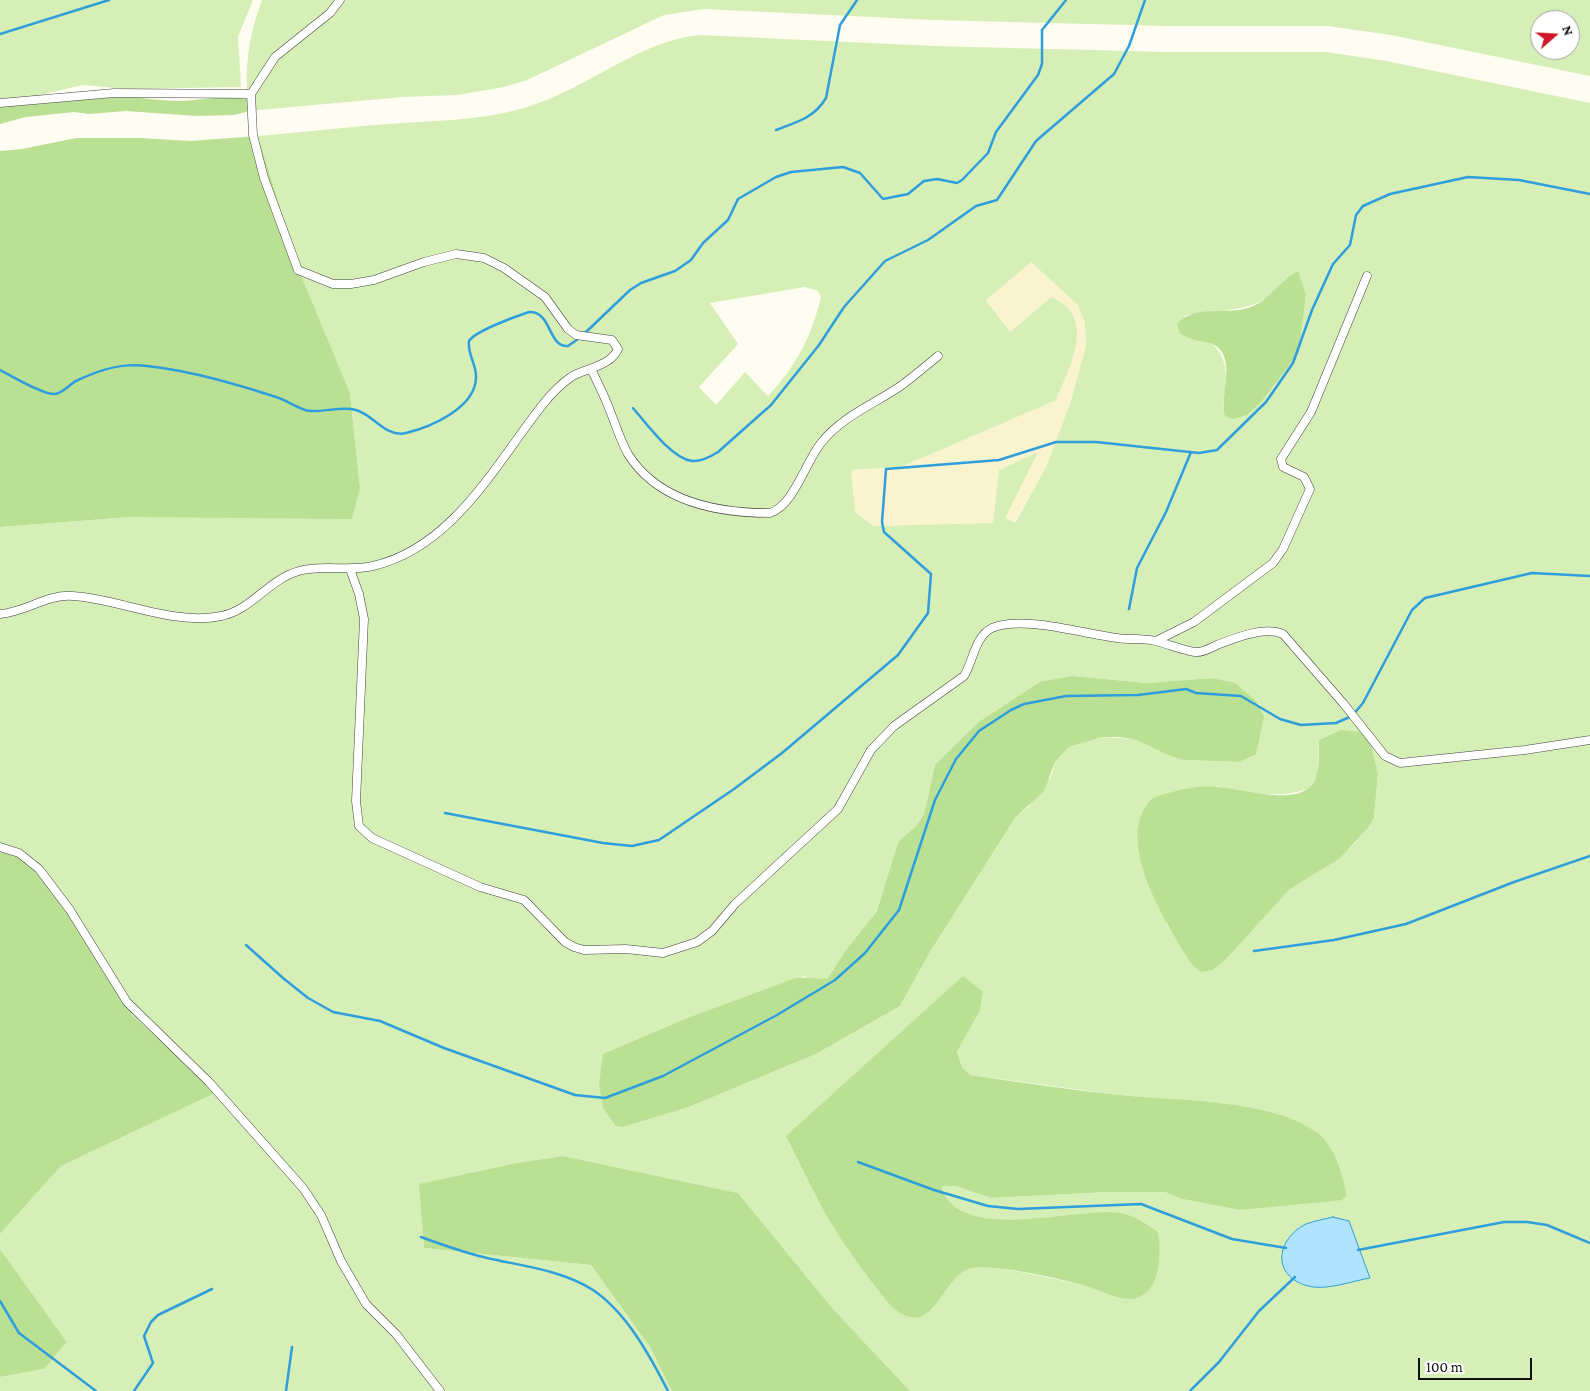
<!DOCTYPE html>
<html>
<head>
<meta charset="utf-8">
<style>
	body { margin:0 }
	#map { position:relative; width:1590px; height:1391px; overflow:hidden; background:#fffcf2; font-family:"Crimson Pro",serif }
	canvas { display:block }
	.north { position:absolute; left:1530px; top:10px; width:50px; height:50px; box-sizing:border-box; background:#fff; border:1px solid #9f9f9f; border-radius:50%; rotate:71deg; font-size:14px; font-weight:700; line-height:20px; text-align:center; color:#0f0f0f }
	.north::after { content:''; display:block; margin:auto; width:18px; height:22px; background:#d01727; clip-path:polygon(50% 0,100% 100%,50% 72%,0 100%) }
	.scale { position:absolute; left:1418px; top:1358px; width:114px; height:22px; box-sizing:border-box; border:2px solid #0f0f0f; border-top:0; padding-left:6px; font-size:15px; line-height:18px; white-space:nowrap; color:#0f0f0f; -webkit-text-stroke:4px #fff; paint-order:stroke }
</style>
</head>
<body>
<div id="map">
<canvas width="1590" height="1391"></canvas>
<div class="north">N</div>
<div class="scale">100 m</div>
</div>
<script>
const g = document.querySelector('canvas').getContext('2d');
g.lineJoin = 'round';
function fillPath(path, color) { g.fillStyle = color; g.fill(path, 'evenodd'); }
function strokePath(path, color, width, dash) { g.strokeStyle = color; g.lineWidth = width; g.lineCap = dash ? 'butt' : 'round'; g.setLineDash(dash || []); g.stroke(path); }
const farmland = new Path2D(`
	M1031,262L1078,305L1085,323L1086,346L1070,404L1046,467L1014,523L1004,518L1037,453L999,470L993,523L873,526L855,512L851,470L901,467L1055,400L1074,354L1077,326L1067,308L1051,297L1010,332L986,299Z`);
const green = new Path2D(`
	M0,0H253L238,37L241,87L128,89L82,85L36,96L0,99Z
	M262,0H1590V76L1391,35L1328,26H1167L934,20L704,9L664,15L525,81L499,88L456,95L403,97L248,111C245,68 247,41 262,0ZM1540,20H1570V50H1540Z
	M700,35L934,46L1167,52H1326L1386,61L1590,103V1391H910L834,1310L738,1193L563,1156L516,1163L420,1184L424,1248L591,1265L650,1347L672,1391H0V1377L44,1369L67,1342L0,1249V1234L61,1166L216,1092L132,1015L39,862L0,846V527L131,517L360,488L350,393L302,279L258,136C306,132 354,126 402,123C448,120 488,120 533,105C589,87 641,40 700,35ZM1031,262L1078,305L1085,323L1086,346L1070,404L1046,467L1015,523L1005,518L1038,452L999,470L993,523L873,526L855,512L851,470L901,467L1056,400C1066,374 1090,333 1068,308C1064,303 1056,300 1051,297L1010,332L986,300ZM805,287L818,291L821,297C812,335 796,367 768,396L745,372L716,405L699,387L738,344L710,303ZM1279,289L1306,295L1299,353L1262,401L1223,408C1232,353 1222,353 1184,316C1224,306 1244,317 1279,289ZM1073,676L1147,683L1211,678L1245,693L1256,701L1248,757L1239,762L1184,760L1170,756L1134,739L1102,737L1084,742L1069,747L1055,762L1051,776L1029,806L1015,818L930,952L900,1006L816,1054L689,1107L623,1127L690,1017L803,976L817,981L828,978L845,951L877,911L898,842L916,826L924,814L935,765L946,755ZM1319,740H1368L1378,774L1374,818L1368,828L1351,847L1327,866L1289,890L1230,955L1201,972L1192,965L1167,925L1216,786C1248,792 1279,800 1310,788L1317,775ZM972,1024L957,1052L962,1067L970,1075L1119,1095L1246,1107L1331,1148L1347,1195L1240,1210L1182,1199L1165,1192H1109L991,1198L956,1186H940C942,1190 943,1197 946,1200C980,1238 1072,1211 1118,1213C1125,1214 1133,1218 1139,1220L1091,1287C1065,1281 996,1264 972,1268C960,1270 952,1280 946,1289L864,1272L819,1202L793,1148Z`);
const forest = new Path2D(`
	M92,91C121,94 151,101 181,101C206,100 229,93 254,101L246,112L234,115L197,116L126,111L89,114L74,112L26,117L0,124V105Z
	M258,136L302,278L350,393L360,488L352,519L131,517L0,527V151L22,149L76,138H139L190,141Z
	M1298,271L1306,295L1299,353L1262,401L1247,415L1232,419L1225,416C1219,397 1238,357 1213,344C1207,341 1199,342 1194,340C1189,338 1184,336 1180,333L1177,324C1195,304 1225,315 1248,308C1270,301 1279,281 1298,271Z
	M1073,676L1147,683L1211,678L1235,683L1256,701L1264,717L1256,754L1239,762L1184,760L1170,756L1134,739L1118,737H1102L1069,747L1055,762L1044,791L1015,818L930,952L900,1006L816,1054L689,1107L623,1127L616,1126L603,1108L599,1084L603,1054L690,1017L793,979C806,975 815,981 828,978L845,951L877,911L898,842L916,826L924,814L935,765L979,722L1040,682Z
	M1341,730L1368,733L1378,774L1374,818L1368,828L1340,858L1289,890L1230,955L1213,970L1201,972L1192,965C1170,930 1111,839 1151,800C1157,795 1169,793 1176,791C1189,788 1204,785 1217,787C1240,788 1291,805 1310,787C1321,777 1318,754 1319,740Z
	M0,846L39,862L132,1015L217,1092L61,1166L0,1234Z
	M963,976L983,992L980,1010L957,1052L962,1067L970,1075C1020,1082 1070,1090 1120,1095C1176,1101 1271,1099 1316,1132C1335,1145 1342,1174 1347,1195L1342,1200L1333,1201L1240,1210L1182,1199L1165,1192H1109L991,1198L956,1186H941C958,1246 1076,1206 1120,1213C1134,1215 1146,1224 1158,1232C1161,1252 1162,1291 1136,1298C1120,1302 1104,1291 1089,1287C1062,1279 1000,1265 973,1268C944,1271 937,1331 904,1315C891,1309 883,1296 875,1286C854,1259 834,1230 818,1200C807,1179 797,1157 786,1136Z
	M563,1156L738,1193L834,1310L910,1391H672L650,1347L591,1265L424,1248L419,1184L516,1163Z
	M0,1249L67,1342L44,1369L0,1377Z`);
const water = new Path2D(`
	M1333,1217L1349,1221L1370,1278C1352,1281 1326,1291 1308,1286C1271,1276 1276,1239 1306,1224C1314,1221 1325,1219 1333,1217Z`);
const stream = new Path2D(`
	M0,34L109,0
	M776,130C797,122 814,118 826,98L840,25L857,0
	M585,333L630,290L641,283L675,271L691,260L703,243L728,220L738,199L776,177L791,172L843,167L860,173L883,199L908,194L924,181L937,179L957,183L962,180L988,153L996,132L1038,75L1042,64V30L1066,0
	M0,370C12,376 43,395 55,394C64,393 70,383 78,380C119,361 137,363 180,371C212,377 245,387 276,397C287,400 299,410 311,411C325,412 342,406 356,410C374,415 386,438 406,433C431,427 475,408 476,378C477,365 467,354 469,341C475,331 517,316 529,312C552,311 548,348 568,346L581,337
	M633,408C646,423 671,458 692,461C701,462 710,457 718,452L771,405L819,345L844,307L885,261L928,240L976,206L997,200L1036,141L1114,74L1129,46L1145,0
	M1129,609L1137,568L1166,512L1191,452
	M445,813L603,843L632,846L659,840L734,789L782,753L898,655L928,613L931,574L884,532L882,522L886,469L999,460L1056,442H1096L1199,453L1217,450L1266,402L1293,363L1312,310L1333,264L1350,245L1356,215L1363,206L1390,194L1468,177L1519,180L1590,194
	M246,945L283,978L308,998L333,1012L380,1021L444,1048L575,1095L605,1098L663,1076L777,1015L835,980L865,953L899,910L935,800L956,759L979,731L1011,710L1024,704L1066,696L1138,695L1186,689L1196,693L1241,696L1280,719L1301,725L1336,723L1352,716L1363,703L1412,610L1425,598L1532,573L1590,576
	M1254,951L1334,940L1406,924L1514,882L1590,856
	M858,1162L934,1190L988,1206L1018,1209L1141,1204L1232,1239L1286,1248
	M421,1237C443,1245 465,1253 487,1258C522,1266 562,1270 593,1290C627,1313 650,1356 668,1391
	M1358,1250L1504,1222H1527L1547,1225L1590,1243
	M0,1301L19,1333L96,1391
	M134,1391L153,1363L144,1336L151,1322L158,1315L212,1289
	M286,1391L292,1347
	M1190,1391L1219,1362L1259,1311L1295,1277`);
const street = new Path2D(`
	M0,103L114,93L251,94
	M591,369C598,383 605,397 610,411C616,425 620,440 628,454C658,502 718,513 770,513C794,505 805,463 821,443C842,416 875,404 902,385C914,376 926,366 938,356
	M350,569L359,594L364,619L356,801L359,826L372,838L480,887L524,900L565,942L574,947L584,950L626,949L663,953L697,942L712,931L735,904L838,809L871,750L894,726L964,676C973,662 975,636 992,628C1023,615 1084,634 1117,638C1129,640 1143,638 1155,641C1168,644 1182,650 1195,652C1203,653 1210,648 1217,645C1235,638 1264,626 1283,634L1343,703L1385,756L1400,763L1525,750L1590,740
	M0,614C26,612 47,594 73,596C120,599 175,626 221,616C252,610 269,579 299,571C324,564 348,572 373,566C454,547 496,463 544,403C552,393 561,384 571,377C586,368 611,366 618,349L612,340L576,335L568,329L545,297L504,268L484,258L456,254L424,262L374,280L351,284H333L298,270L264,178L253,135L251,94L275,57L330,13L340,0
	M1156,641L1194,622L1273,563L1283,549L1310,489L1304,477L1283,467L1281,459L1311,412L1367,276
	M0,847L19,853L39,869L70,910L127,1002L209,1082L303,1188L321,1215L341,1261L366,1304L396,1334L440,1391`);
fillPath(farmland, '#f9f3ce');
fillPath(green, '#d6efb6');
fillPath(forest, '#bae193');
fillPath(water, '#b0e3fd');
strokePath(water, '#2f9edc', 1);
strokePath(stream, '#2f9edc', 2.5);
strokePath(street, '#424242', 9);
strokePath(street, '#fff', 8);
</script>
</body>
</html>
